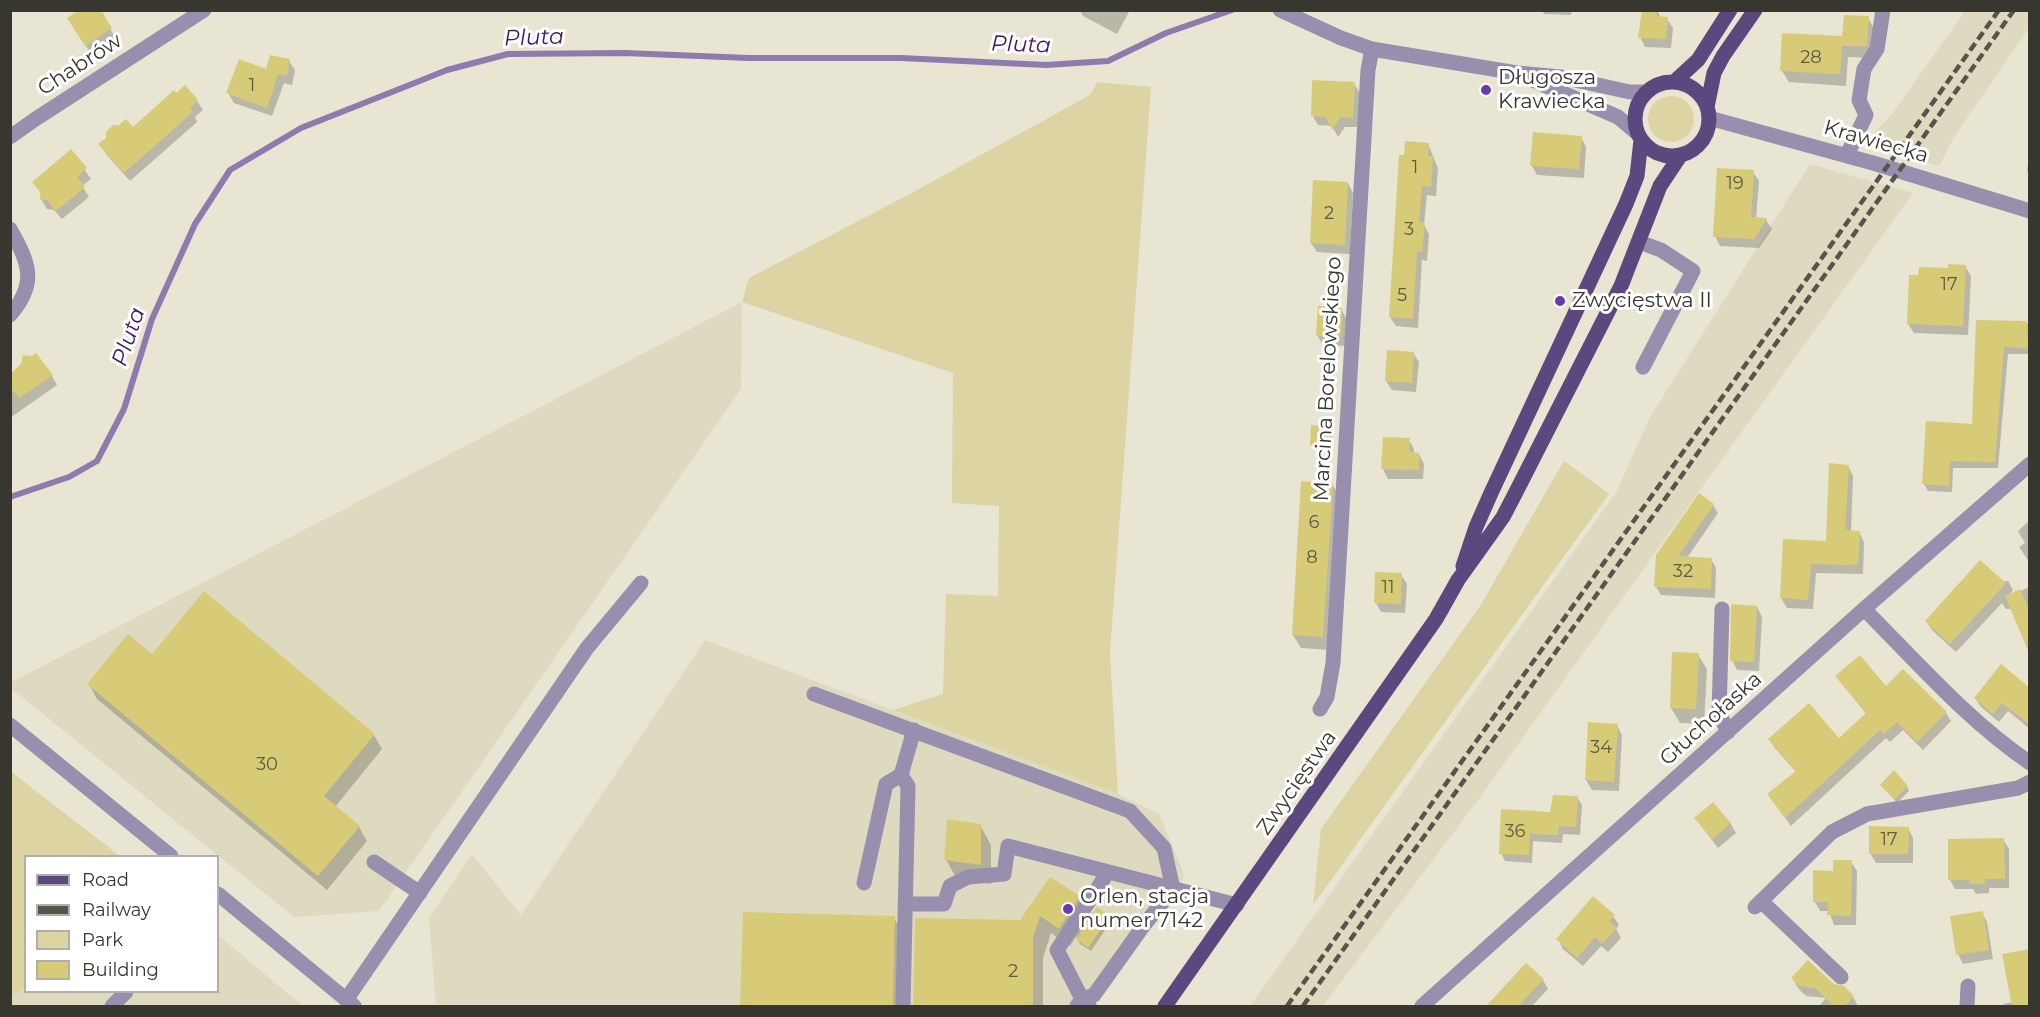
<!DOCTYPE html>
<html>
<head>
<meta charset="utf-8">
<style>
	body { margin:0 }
	#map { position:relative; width:2040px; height:1017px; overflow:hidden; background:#e8e5d2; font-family:Montserrat,sans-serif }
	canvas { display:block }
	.frame { position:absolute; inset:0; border:12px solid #37362f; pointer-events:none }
	.legend { position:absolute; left:24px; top:855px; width:195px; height:138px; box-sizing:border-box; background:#fff; border:2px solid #afafac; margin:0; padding:8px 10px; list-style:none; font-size:18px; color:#37362f }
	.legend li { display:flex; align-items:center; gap:12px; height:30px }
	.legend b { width:30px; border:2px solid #afafac }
</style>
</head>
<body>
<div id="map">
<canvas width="2040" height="1017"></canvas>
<div class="frame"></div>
<ul class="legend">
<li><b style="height:8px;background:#5b487e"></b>Road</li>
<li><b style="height:8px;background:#56544b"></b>Railway</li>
<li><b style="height:16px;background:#dcd4a3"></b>Park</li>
<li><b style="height:16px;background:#d8cb78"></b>Building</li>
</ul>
</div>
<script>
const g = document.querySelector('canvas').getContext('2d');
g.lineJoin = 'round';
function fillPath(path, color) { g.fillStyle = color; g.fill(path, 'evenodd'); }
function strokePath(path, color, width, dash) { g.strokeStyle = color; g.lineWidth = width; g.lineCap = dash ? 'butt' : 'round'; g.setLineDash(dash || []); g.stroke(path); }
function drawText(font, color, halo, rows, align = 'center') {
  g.font = font + ' Montserrat,sans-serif'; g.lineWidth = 6; g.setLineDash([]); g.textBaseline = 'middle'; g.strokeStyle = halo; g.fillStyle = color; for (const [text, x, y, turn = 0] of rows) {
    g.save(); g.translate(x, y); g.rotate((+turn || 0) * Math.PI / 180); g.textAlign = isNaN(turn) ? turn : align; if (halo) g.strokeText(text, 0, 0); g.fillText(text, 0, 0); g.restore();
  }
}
const built = new Path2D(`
	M1965,11H2029V28L1954,137L1939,166L1865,143L1892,114Z
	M1810,164L1913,193L1478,800L1323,1006H1250L1617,491L1650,417Z
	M742,302L741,389L379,911L294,917L11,688L10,683Z
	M705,640L1118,794L1159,814L1185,876L1088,1006H436L429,918L472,854L521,915Z
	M218,935L303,1006H11L10,997L25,988L26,992H218Z`);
const green = new Path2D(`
	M1097,82L1151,87L1110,653L1118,794L893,710L943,694L946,594L998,596L999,506L952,503L953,373L742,302L749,278L908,195L1090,95Z
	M1648 119a23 23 0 1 1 46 0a23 23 0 1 1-46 0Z
	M1564,461L1609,494L1313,905L1321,829L1480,606Z
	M10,771L120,856H26L25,988L11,996Z`);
const shadow = new Path2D(`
	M99,10L116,39L91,54L75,28Z
	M1080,10H1130L1117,34L1083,16Z
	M1542,10H1572L1571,15L1544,14Z
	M1657,10L1661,18L1667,19L1673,28L1671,48L1645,47L1640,37Z
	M1868,18L1875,30L1873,58L1848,57L1846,86L1789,82L1782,71L1843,37Z
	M289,61L295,70L292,85L284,83L272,116L234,103L228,93L266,71Z
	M1354,84L1360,93L1358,127H1345L1338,137L1332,126L1318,125L1312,115Z
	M197,101L203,110L195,117L197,122L130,181L106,154L100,144Z
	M1581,137L1586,147L1584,178L1537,175L1532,166Z
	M1428,144L1438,168L1436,196L1427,195L1424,225L1429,234L1427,261L1422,260L1418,328L1396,326L1390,317L1406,157Z
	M2030,150V175L2027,171Z
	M71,151L91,179L82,186L89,197L62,219L54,210L47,209L41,199L42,195L34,182Z
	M1753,172L1759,181L1756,219L1766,220L1772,229L1759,248L1720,246L1715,236Z
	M1348,183L1353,193L1350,254L1317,252L1311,243Z
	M1965,266L1971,276L1968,335L1914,333L1908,324L1920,276Z
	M1341,309L1347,319L1346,346L1323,345L1317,335Z
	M1977,321L2026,322L2030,327V354H2008L1998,468H1953L1952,492L1928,491L1924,484L1974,425Z
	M1413,353L1419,362L1416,392L1392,390L1386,381Z
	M10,376H52L57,385L10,418Z
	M1330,427L1333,431L1332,450L1314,449L1312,445Z
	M1409,440L1414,449V454H1419L1424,464L1423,479H1388L1383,469Z
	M1848,466L1853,476L1851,532H1859L1864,542L1863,574L1816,573L1813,609L1787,608L1781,598L1827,543Z
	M1332,484L1340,498L1330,650L1301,648L1293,635Z
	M1713,505L1718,513L1687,558L1711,559L1716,568L1715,598L1661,595L1656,587Z
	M2030,520V563L2019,547L2025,543L2018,531Z
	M1401,575L1407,584L1405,613L1381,612L1376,603Z
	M2008,581L2013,590L2008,596L2030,587V607H2028L2030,612V647L2013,609H2006L2002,603L1956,652L1932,630L1926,621L2002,582Z
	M1757,607L1762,617L1759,671L1737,670L1732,660Z
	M1698,655L1707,669L1704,724L1680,723L1671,708Z
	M153,656L374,735L382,749L335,807L359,827L367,841L327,890L97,699L89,684Z
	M1837,676L1886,688L1946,713L1951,721L1923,750L1903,730L1890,742L1886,738L1791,826L1768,794L1796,772L1775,748L1769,739L1839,741L1867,715Z
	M2030,690V729L2008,711L1999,722L1981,707L1975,698Z
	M1617,725L1622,735L1619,791L1592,790L1586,780Z
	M1882,785L1907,787L1909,791L1897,803Z
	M1577,797L1582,805L1580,835L1563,834L1562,843L1533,841L1532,863L1505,861L1501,853L1551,813Z
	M1696,819L1730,823L1736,833L1718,848Z
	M980,825L991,845V884L957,879L946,860Z
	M1908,828L1913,838V863H1876L1870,853Z
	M2003,839L2009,849V888H1989V893L1976,894L1973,889H1955L1950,880Z
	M1851,862L1857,871L1856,925H1834L1829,911H1820L1815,902L1834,872Z
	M1050,879L1079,897L1091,918L1109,917L1111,921L1091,951L1080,944L1076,937L1070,946L1051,933L1043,958V1006H914L916,919L1021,922Z
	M1982,913L1987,922L1993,959L1963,964L1958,954Z
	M744,914L894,918L905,937L904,1006H742Z
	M1613,916L1619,925L1616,929L1621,938L1608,952L1601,946L1583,966L1563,949L1558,939Z
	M2030,950V1006H2003V1004L2013,1002Z
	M1793,979L1843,988L1853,997L1858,1006H1819L1826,998L1806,996L1798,988Z
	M1543,980L1548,989L1532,1006H1492L1490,1004Z`);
const stream = new Path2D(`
	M10,497L69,477L97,461L124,409L152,319L195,224L230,170L301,128L407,86L447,70L508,54L625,53L749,58H901L1046,65L1108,61L1166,33L1232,10`);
const building = new Path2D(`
	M79,10H101L112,28L85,46L67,18Z
	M1642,10H1657V16L1668,17L1666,39L1638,38Z
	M1844,15L1869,16L1867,46H1842L1840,74L1780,71L1782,33L1842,36Z
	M270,55L290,59L287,76L278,74L267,108L226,93L239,59L266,69Z
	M1312,80L1355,82L1353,118L1340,117L1332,130L1326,117L1311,116Z
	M185,85L198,100L190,108L193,112L124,173L98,144L106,138V132L113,125H119L126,119L133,127L174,90L176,93Z
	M1533,132L1582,136L1579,169L1530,166Z
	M1405,141L1429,143L1428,156L1433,157L1431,187L1422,186L1419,222L1425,223L1422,252L1417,251L1413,319L1389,317L1399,155H1404Z
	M71,149L87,168L77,177L85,187L56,211L47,200L40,199V192L32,182Z
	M1717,168L1754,170L1751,217L1767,218L1754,239L1713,237Z
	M1313,180L1348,182L1345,245L1310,243Z
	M1948,264L1966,265L1963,326L1907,324L1909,275H1918L1919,267L1948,268Z
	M1318,306L1342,308L1341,337L1316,336Z
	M1976,320L2027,321L2028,348L2004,347L1995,462L1950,461L1949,486L1922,484L1926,421L1972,424Z
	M1387,350L1414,352L1412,383L1385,381Z
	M36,353L53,375L19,398L10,387V374L21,364L23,355L32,356Z
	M1311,425L1331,426L1330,446L1310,445Z
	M1383,437L1410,438L1409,452L1419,453V470L1381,469Z
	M1829,463L1849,465L1845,530L1860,531L1858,565L1811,564L1808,600L1780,598L1783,539L1826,541Z
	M1301,481L1333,483L1323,637L1292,635Z
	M1699,493L1714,504L1678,556L1712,558L1711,589L1654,587L1656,555Z
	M1980,560L2006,583L1950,644L1925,621Z
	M1375,572L1402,573L1401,604L1374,603Z
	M2020,589L2030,611L2029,653L2005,596Z
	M204,591L375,734L324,796L360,826L318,876L87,684L128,634L152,654Z
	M1731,604L1757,606L1754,662L1730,661Z
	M1672,652L1699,653L1696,709L1670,708Z
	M1860,655L1886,686L1903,669L1947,712L1917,742L1897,722L1884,734L1880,730L1785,818L1767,794L1796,771L1768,739L1809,703L1839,738L1866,713L1835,676Z
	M2001,664L2030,688V725L2002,703L1993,714L1974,698Z
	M1588,722L1618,724L1614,782L1585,780Z
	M1894,770L1908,786L1894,799L1880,785Z
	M1553,795L1578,796L1576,827L1559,826L1558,835L1530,834L1529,855L1499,854L1501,809L1550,812Z
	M1713,802L1731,823L1712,839L1694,818Z
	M947,819L981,824V865L944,860Z
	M1869,826L1909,827L1908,854H1869Z
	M2004,838L2005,879H1985V884H1969V880H1948V839Z
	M1833,860H1852L1851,916L1827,915L1828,902H1813V870L1833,871Z
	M1050,877L1080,896L1059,929L1040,916L1033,938V1006H913L915,918L1020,920Z
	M1593,896L1615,915L1609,921L1617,928L1602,944L1595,937L1577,958L1556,939Z
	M1097,907L1110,916L1088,948L1076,939Z
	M1983,911L1989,950L1956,955L1950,916Z
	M743,912L895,916L893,1006H740Z
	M2030,949V1006H2012L2002,954Z
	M1808,960L1834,984L1844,986L1854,996L1845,1006H1834L1815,988L1799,986L1791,978Z
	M1526,963L1544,979L1525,999L1519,1006H1486Z`);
const minor = new Path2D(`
	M1280,10L1341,38L1372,49L1517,73L1561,77L1630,92H1647
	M1528,78L1618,117L1637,133
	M1709,118L1873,163L2030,211
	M10,137L34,120L204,10
	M1847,155L1866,115L1859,100L1864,69L1877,49L1883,10
	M10,229C29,263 38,283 10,315
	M1639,242L1661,250L1693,271L1643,367
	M1722,609L1719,713L1728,732
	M1864,609C1917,662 1968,721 2030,763
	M814,694L1130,811L1164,848L1173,889L1144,925L1094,995L1082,999L1077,1006
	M1320,709L1327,697L1333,663L1368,70L1372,49
	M10,725L171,856
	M901,775L908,786L903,1006
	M374,862L420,893
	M864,883L886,784L901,775L914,730
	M218,894L354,1006
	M1761,901L1841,977
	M905,904H944L950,886L968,877L1004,874L1008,846L1237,905
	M1755,907L1832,832L1867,814L2018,788L2030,782
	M346,1000L587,648L641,583
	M1089,1005L1082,999L1057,950L1108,872
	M112,1006L126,992
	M1422,1006L1864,609L2030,464
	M1967,1006L1968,986`);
const major = new Path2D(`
	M1635 119a37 37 0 1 1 74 0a37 37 0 1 1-74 0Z
	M1674,82L1698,60L1730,10
	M1707,107L1714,73L1723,56L1755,10
	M1463,566L1476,527L1491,493L1626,204L1637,176L1641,140
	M1165,1006L1436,619L1458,580L1503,517L1516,492L1621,286L1660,186L1680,156`);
const rail = new Path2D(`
	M1287,1006L1999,10
	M1303,1006L2014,10`);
const markers = [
	[1486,90,6,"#6c39b0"],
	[1560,301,6,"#6c39b0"],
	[1068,909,6,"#6c39b0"]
];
const numberNames = [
	["28",1811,58],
	["1",252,86],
	["1",1415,168],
	["19",1735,184],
	["2",1329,214],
	["3",1409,230],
	["17",1949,285],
	["5",1402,296],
	["6",1314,523],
	["8",1312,558],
	["32",1683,572],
	["11",1388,588],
	["34",1601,748],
	["30",267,765],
	["36",1515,832],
	["17",1889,840],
	["2",1013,972]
];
const streetNames = [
	["Chabrów",80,65,-33],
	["Krawiecka",1876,142,16],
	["Marcina Borelowskiego",1328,379,-87],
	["Głuchołaska",1711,719,-42],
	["Zwycięstwa",1297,783,-55]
];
const poiNames = [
	["Długosza",1498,78],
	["Krawiecka",1498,102],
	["Zwycięstwa II",1572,301],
	["Orlen, stacja",1080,897],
	["numer 7142",1080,921]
];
const waterNames = [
	["Pluta",534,38,-2],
	["Pluta",1021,45,2],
	["Pluta",129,337,-71]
];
fillPath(built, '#dedac0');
fillPath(green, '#dcd4a3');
fillPath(shadow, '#0003');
strokePath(stream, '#8c7bac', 6);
fillPath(building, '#d8cb78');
strokePath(minor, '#988fae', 15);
strokePath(major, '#5b487e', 15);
strokePath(rail, '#56544b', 4.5, [9, 4.5]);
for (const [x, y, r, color] of markers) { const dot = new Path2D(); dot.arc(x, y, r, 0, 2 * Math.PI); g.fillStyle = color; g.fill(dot); strokePath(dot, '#fff', 2); }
drawText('18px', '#5f5b41', null, numberNames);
drawText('21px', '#37362f', '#fff', streetNames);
drawText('21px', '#37362f', '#fff', poiNames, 'left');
drawText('italic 22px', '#3d166a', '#fff', waterNames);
</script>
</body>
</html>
